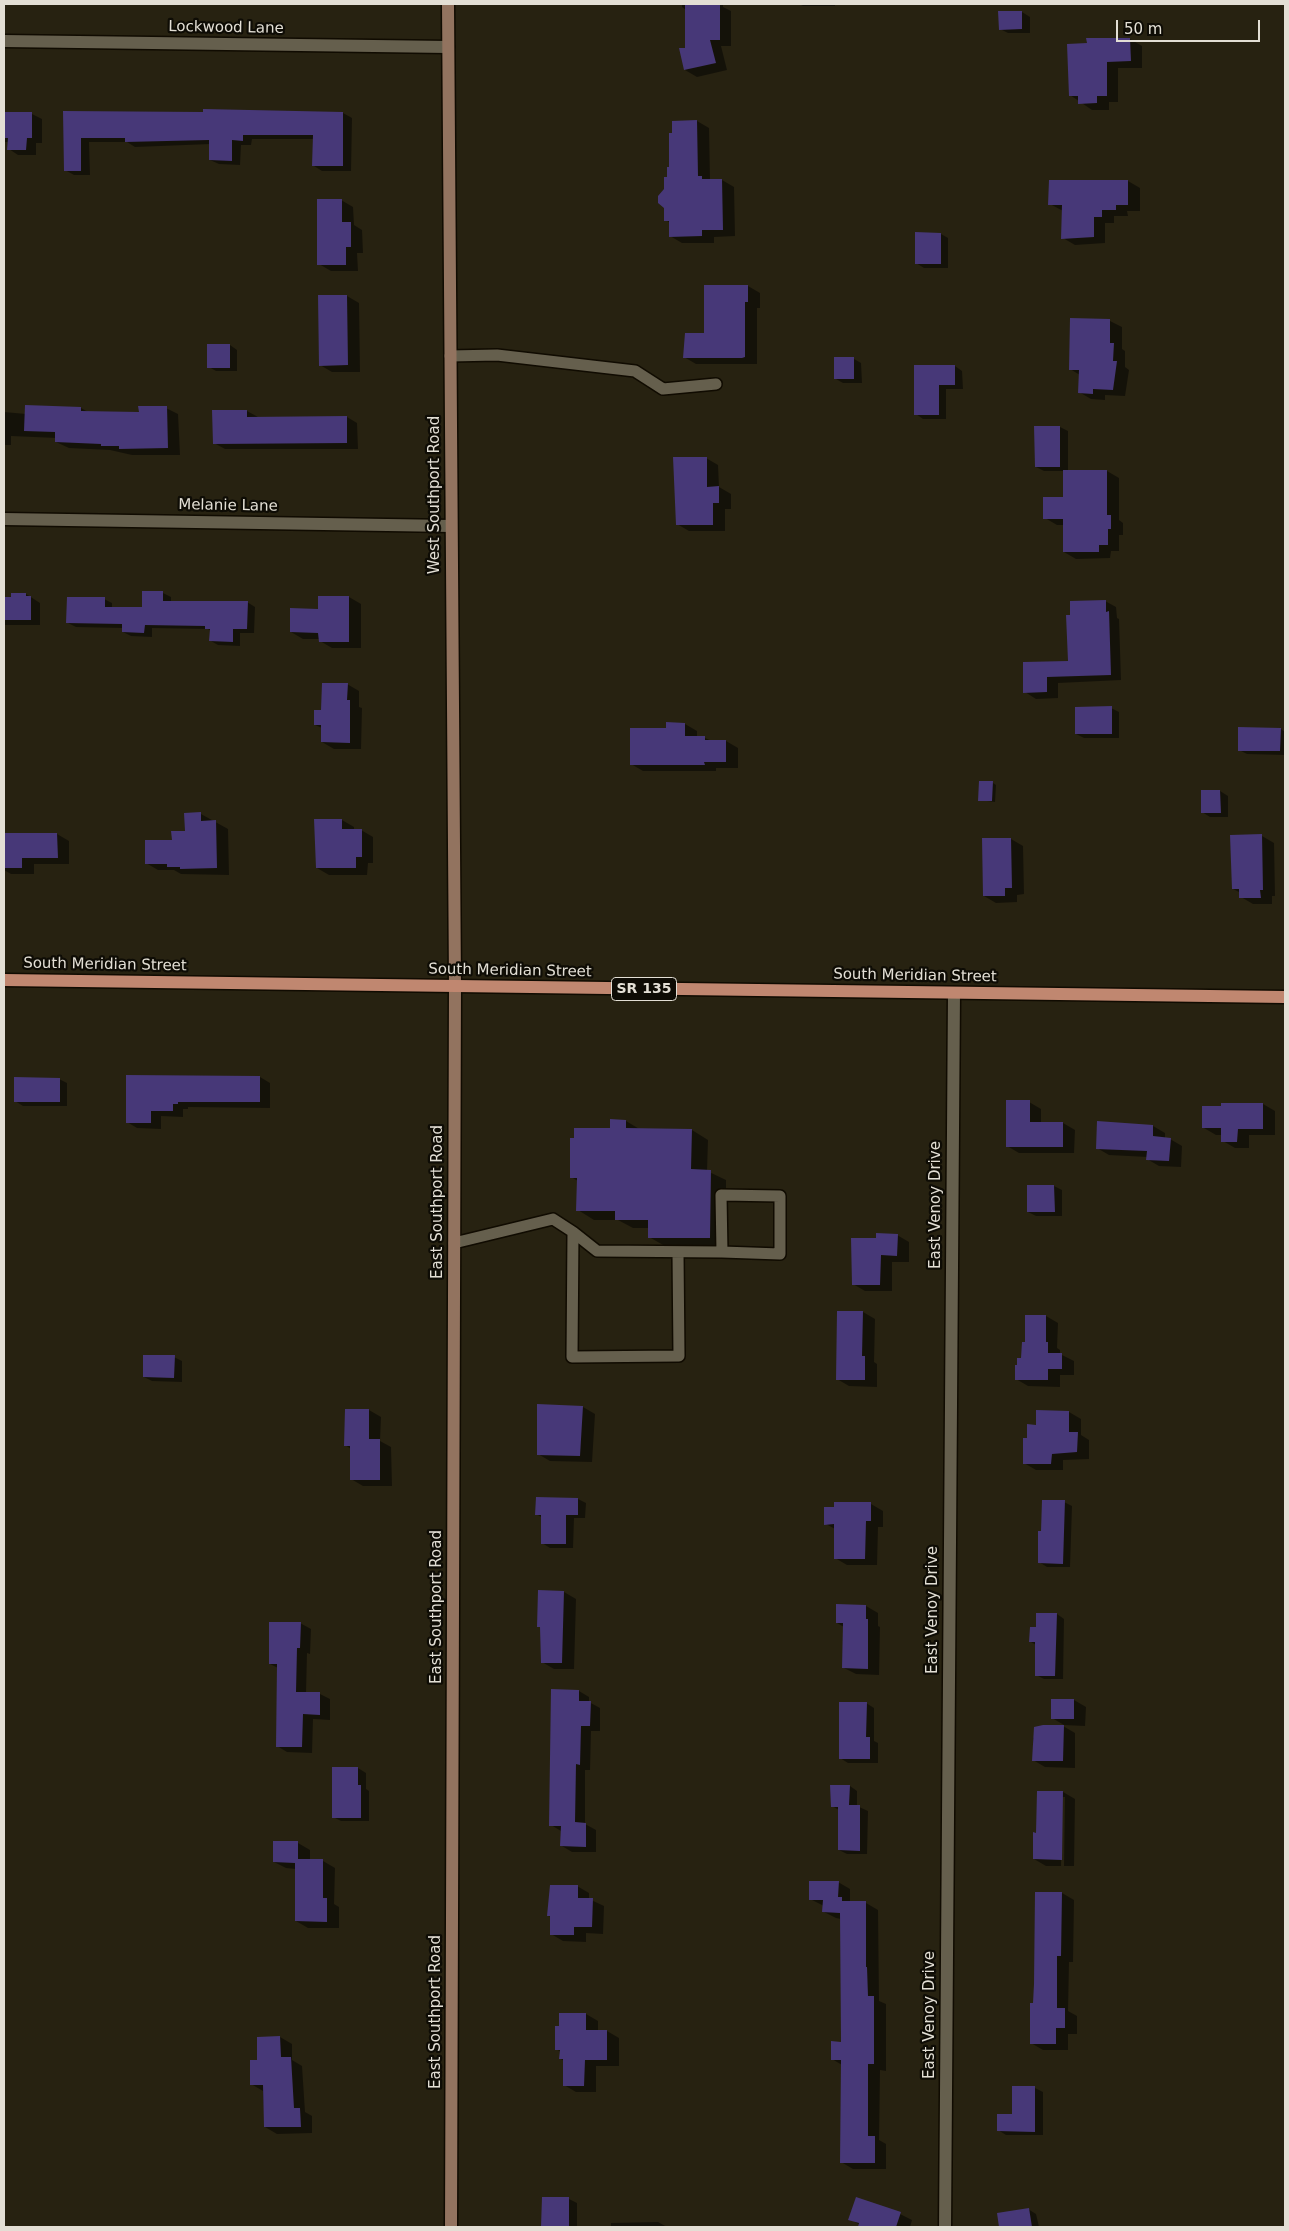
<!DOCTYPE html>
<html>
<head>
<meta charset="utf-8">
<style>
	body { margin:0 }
	#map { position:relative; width:1289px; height:2231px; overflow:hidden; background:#272211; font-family:"DejaVu Sans",sans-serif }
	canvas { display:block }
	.frame { position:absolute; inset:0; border:5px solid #e3dfd5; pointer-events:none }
	.scale { position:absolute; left:1116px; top:20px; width:144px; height:22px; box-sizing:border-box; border:2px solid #e3dfd5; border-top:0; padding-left:6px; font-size:15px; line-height:18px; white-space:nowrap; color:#e3dfd5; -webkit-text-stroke:4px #0e0c05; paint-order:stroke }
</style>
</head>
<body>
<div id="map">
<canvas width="1289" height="2231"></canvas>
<div class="frame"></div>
<div class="scale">50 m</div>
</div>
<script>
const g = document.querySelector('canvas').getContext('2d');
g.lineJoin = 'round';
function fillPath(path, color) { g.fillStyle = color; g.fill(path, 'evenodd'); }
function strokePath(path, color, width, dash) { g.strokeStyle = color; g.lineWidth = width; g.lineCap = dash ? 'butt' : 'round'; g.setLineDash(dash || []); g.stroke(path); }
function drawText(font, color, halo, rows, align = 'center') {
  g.font = font + ' "DejaVu Sans",sans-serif'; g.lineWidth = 4.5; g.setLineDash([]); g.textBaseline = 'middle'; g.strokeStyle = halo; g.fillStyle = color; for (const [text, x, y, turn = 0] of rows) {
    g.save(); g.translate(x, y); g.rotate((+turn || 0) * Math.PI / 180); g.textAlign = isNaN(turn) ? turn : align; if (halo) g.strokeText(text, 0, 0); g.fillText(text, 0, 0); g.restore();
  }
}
const shadow = new Path2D(`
	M682,4H723V7L731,11V46H721L727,70L697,77L685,70L686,10L682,7Z
	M799,4H835V6H803Z
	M1022,12L1030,17V33H1008L1000,29Z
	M1088,39H1130L1142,46V68H1118V102H1109V110H1092L1070,95L1088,45Z
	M64,112L343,113L352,118L351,171H322L314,166V139H252L251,145H241L240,165L219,164L210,160L211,144L135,147L127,142H89L90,175H74L65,170Z
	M4,114H32L42,119V143H36V155H18L9,149V142H4Z
	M697,121L709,128L710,180H722L734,187L735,236L714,237V243H682L670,236V223L666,220L665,190L671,168Z
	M1128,181L1140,188V211H1127L1128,216H1114V223H1105V243L1075,245L1063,238V211L1050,204Z
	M341,200L353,207L354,225L362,230L363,253H357L358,271H331L319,264Z
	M941,234L948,238V268H924L916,263Z
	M748,286L760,293V308H757V364H696L684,357Z
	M347,296L359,303L360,372H332L320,365Z
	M1110,321L1122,327V349L1125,351V367L1129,370L1125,396L1105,395V400L1091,399L1079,392L1080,375L1070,369Z
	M230,345L237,350V371H216L209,367Z
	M854,359L861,363L862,383H843L836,379Z
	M955,366L962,371L963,389H946V419H923L916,414L915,367Z
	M26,406L81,408L88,412L140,413L166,408L178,414L180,455H132L110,450L69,448L56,442L57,438L11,436V445H4V412L26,414Z
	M247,411L258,417H347L357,423L358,449H225L214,443Z
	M1060,427L1068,431V472L1107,471L1119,478V520L1123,523V535H1119V551H1111L1110,558L1076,559L1064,552V525H1057L1045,518L1064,498V471H1044L1036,467Z
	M706,458L718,465L719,487L731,494V509H725V531H689L677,524Z
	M144,592L163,593L171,597V602H247L255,607L254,633H240V646L218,645L211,641V631L208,629L152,628V637L131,636L123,632V628L76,627L68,623L104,599L112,603V608L143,609Z
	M26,594L40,603V625H4V598Z
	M349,597L361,604V648H332L320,641V639H303L291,632L320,610Z
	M1105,601L1116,607L1117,618L1119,619L1121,680L1058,683V698L1036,699L1025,692L1024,663H1070Z
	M347,684L359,691V707L362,708L361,749H334L322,742V728L315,725L322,711Z
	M1111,708L1119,712V738H1084L1076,734Z
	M667,724H685L697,731V737L705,738L712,741H726L738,748V768H716V771H643L631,764L667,729Z
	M1281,729L1285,732V755L1247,754L1239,750Z
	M993,783L996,785L995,802L979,800Z
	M1203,791H1220L1228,796V817H1210L1202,812Z
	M201,814L228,829L229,875L181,874L174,870H158L146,863L186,832Z
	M315,820H342L354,827V830H361L373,837V863H368L367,875H329L317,868Z
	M4,834H57L69,841V864H34V874H11L4,870Z
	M1262,836L1274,843L1275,896H1272V904H1253L1241,897V893L1233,889Z
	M983,839H1011L1023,846L1024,894L1017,895V902L996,903L984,896Z
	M127,1076L260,1077L270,1083V1108L188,1107V1109H183V1117L161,1116V1129L137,1128L127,1122Z
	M59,1079L67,1083V1106H23L15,1101Z
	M1029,1102L1041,1109V1123H1063L1075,1130L1074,1153H1019L1007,1146Z
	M1263,1104L1275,1111V1135H1249V1148H1235L1223,1141V1135H1216L1204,1128Z
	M626,1121L641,1130H692L708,1140L707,1171L726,1180V1247L665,1246L649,1237V1228H633L618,1220H594L578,1210V1181L571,1177L611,1129Z
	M1153,1126L1165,1133V1138L1170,1139L1182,1146L1181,1167L1159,1166L1147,1159L1148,1157L1109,1155L1097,1148Z
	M1028,1186H1054L1062,1190V1216H1036L1028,1212Z
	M897,1235L909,1242V1262H892V1291H865L853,1284L878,1240Z
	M863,1312L875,1319L874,1362L877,1364V1387L849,1386L837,1379Z
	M1046,1316L1058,1323L1057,1348L1060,1350V1354L1074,1361V1375H1060V1387L1028,1386L1016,1379L1026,1343Z
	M174,1357L182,1361V1382L152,1381L144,1377Z
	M583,1407L595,1414L592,1462L550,1461L538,1454Z
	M369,1410L381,1417L380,1441L391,1447L392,1486H363L351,1479V1449L345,1445Z
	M1038,1411L1069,1412L1081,1419V1435L1089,1440V1459L1063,1460V1470H1036L1024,1463L1028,1440L1037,1426Z
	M578,1499L586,1503L585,1518H574L573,1548H550L542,1543L543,1518L536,1514Z
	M1064,1502L1072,1506L1070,1567H1047L1039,1562Z
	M871,1504L883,1511V1527H878L877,1565H847L835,1558V1529L826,1524Z
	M564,1592L576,1599L574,1669H554L542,1662Z
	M866,1606L878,1613V1626L880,1627L879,1675L856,1674L844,1668V1627L837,1623Z
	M1057,1614L1064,1619L1063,1679H1044L1036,1675V1645L1031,1642L1037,1628Z
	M300,1623L311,1629L310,1654L307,1653L306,1693L320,1694L330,1699V1720L313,1719L312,1753L287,1752L277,1746L278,1668L270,1664Z
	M579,1691L589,1697V1702L600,1708V1731H591L590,1770H585V1824L596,1830V1852H572L562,1846L561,1831L551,1825Z
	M1074,1700L1086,1707L1085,1726L1064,1725L1052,1718Z
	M866,1703L874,1708V1741L878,1743V1763H848L840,1758Z
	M1063,1726L1075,1733V1768L1045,1767L1033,1760V1738Z
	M333,1768H358L366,1773V1789L369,1791V1821H341L333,1817Z
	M850,1786L857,1791V1806L868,1811L867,1854H847L839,1850V1810L832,1806Z
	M1038,1792H1063L1075,1799L1074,1866H1064L1065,1797H1062L1061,1866H1046L1034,1859L1038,1834Z
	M298,1843L310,1850V1861H323L335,1868L334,1904L339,1907V1928H308L296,1921V1869L286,1868L274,1862Z
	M838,1882L850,1889V1902L866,1903L878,1910L879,2001L886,2004V2071L880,2070L879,2140L886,2144V2169H853L841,2162L842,2065L832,2059L842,2043L841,1919L836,1918L824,1912V1906L810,1899Z
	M577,1886L589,1893V1899L604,1906L603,1934L586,1933V1942L563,1941L551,1934V1917L548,1916Z
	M1062,1893L1074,1900L1073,1962H1069L1068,2011L1077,2016V2034H1068V2050H1043L1031,2043Z
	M586,2014L598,2021V2031H607L619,2038V2066H596V2092H576L564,2085V2061L561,2059V2052L556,2049L560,2027Z
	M280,2037L292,2044V2060L302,2066L305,2112L312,2116V2133L277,2134L265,2127L263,2091L251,2084L259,2061L258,2038Z
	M1014,2087L1035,2088L1043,2092V2135H1006L998,2130L1013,2116Z
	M543,2198L569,2199L577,2203V2227H542Z
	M1028,2209L1036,2214L1039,2227H1001L998,2214Z
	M900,2214L912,2220L910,2227H859L860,2225L850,2219Z
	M658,2222L667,2227H611V2223Z`);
const building = new Path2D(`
	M685,4H720V40H710L716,63L684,70L679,48H685Z
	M998,11H1022V29L999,30Z
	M1086,38H1130L1131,61L1107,62V96H1097V103L1078,104V96H1069L1067,44L1087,43Z
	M203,109L343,112V166H312L313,135H243V141L232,140V161L209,160V140L125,142V138H81V171H64L63,111L203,112Z
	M4,112H32V138H27L26,150H7L8,138H4Z
	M697,120L698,176H702V179H722L723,230H702V236L669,237V221H664V208L658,203V196L664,189V177H667V167H669V133H672V121Z
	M1049,180H1128V205H1116V210H1102V217H1094V237L1061,239L1062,205H1048Z
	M317,199H342V222H351V247H346V265H317Z
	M915,232L941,233V264H915Z
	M704,285H748V302H745V357L742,358H683L685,333H704Z
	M318,295H347L348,365L319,366Z
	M1070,318L1110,319V343H1114L1113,361H1117L1113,390L1093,389V394L1078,393L1079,370H1069Z
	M207,344H230V368H207Z
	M834,357H854V379H834Z
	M914,365H955V385H939V415H914Z
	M25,405L81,407V411L139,412L138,406H167L168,448L119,449V446H101V444L55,442V432L24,431Z
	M212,410H247V417L347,416V443L213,444Z
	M1034,426H1060V467H1035Z
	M673,457H707V487L719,486V503H713V525H676Z
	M1063,470H1107V515H1111V529H1108V545H1099V552H1063V519H1043V497H1063Z
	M142,591H163V601H248L247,629H233V642L209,641L210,629H205V626L145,625L144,633L122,632V624L66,623L67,597H105V607H142Z
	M11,593H26V596H31V620H4V597H11Z
	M318,596H349V642H319L318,633L290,632V608L318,609Z
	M1106,600V612L1109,611L1111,675L1047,677V692L1023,693V662L1068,661L1066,615H1070V601Z
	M322,683H348L347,700H350V743L321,742V725H314V710H321Z
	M1112,706V734H1075V707Z
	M666,722L685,723V736H705V740H726V762H704L705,765H630V728H666Z
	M1238,727L1281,728L1280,751H1238Z
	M979,781H993L992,801H978Z
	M1201,790H1220L1221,813H1201Z
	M201,812V821L216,820L217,868L180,869V867H167V864H145V840H172L171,831H185L184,813Z
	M314,819H342V829H362V857H356V868H316Z
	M4,833H57L58,858H22V868H4Z
	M1262,834L1263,890H1260L1261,898H1239V889H1232L1230,835Z
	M982,838H1011L1012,888H1005V896H983Z
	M126,1075L260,1076V1102H178V1104H173V1111H151V1123H126Z
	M14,1077L60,1078V1102H14Z
	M1006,1100H1030V1122H1063V1147H1006Z
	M1221,1103H1263V1129H1238L1237,1142H1221V1128H1202V1106H1221Z
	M610,1119L626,1120V1128L692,1129L691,1169L711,1170L710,1238H648V1220H615V1211H576L577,1178H570V1138H574V1128H610Z
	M1097,1121L1153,1125V1136L1171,1138L1169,1161L1146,1160L1147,1151L1096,1149Z
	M1027,1185H1054L1055,1212H1027Z
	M876,1233L898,1234L897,1256L881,1255L880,1285H852L851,1238H876Z
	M837,1311H863L862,1356H865V1380H836Z
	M1025,1315H1046V1342H1048V1353H1062V1369H1048V1380H1015V1365H1017V1358H1021L1022,1342H1025Z
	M143,1355H175L174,1378L143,1377Z
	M537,1404L583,1406L580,1456L537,1455Z
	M345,1409H369V1439H380V1480H350V1446H344Z
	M1036,1410L1069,1411V1432H1078L1077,1452L1052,1454L1051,1464H1023V1438H1027V1424L1036,1425Z
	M536,1497L578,1498V1515H566V1544H541V1515H535Z
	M1042,1500H1065L1063,1564L1038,1563V1531H1041Z
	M834,1502H871V1521H866L865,1559H834V1524L824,1525V1507H834Z
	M538,1590L564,1591L562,1663H541L540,1627H537Z
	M836,1604L866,1605V1619H868V1669L842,1668L843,1623H836Z
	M1036,1613H1057L1055,1676H1035V1642H1029L1030,1627H1036Z
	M269,1622H301L300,1648H297L296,1692H320V1715L303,1714L302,1747H276L277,1664H269Z
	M551,1689L579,1690V1701H591L590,1726H581L580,1765L576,1764L575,1822L586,1823V1847L560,1846L561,1826H549Z
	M1051,1699H1074V1719H1051Z
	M839,1702H867L866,1737H870V1759H839Z
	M1043,1725H1064L1063,1761H1032L1034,1727Z
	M332,1767H358V1785H361V1818H332Z
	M830,1785H850L849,1805H860V1851L838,1850V1807H831Z
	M1037,1791H1063L1062,1860L1033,1859V1832L1036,1833Z
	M273,1841H298V1859H323V1898H327V1922L295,1921V1863L273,1862Z
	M809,1881H839L838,1897H842V1901H866V1967H867L868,1996H874V2064H868V2136H875V2163H840L841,2060H831V2041L841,2042L840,1913L822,1912L823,1900H809Z
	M550,1885H578V1898H593L592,1927H574V1935H550V1916H547Z
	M1035,1892H1062L1061,1956H1057V2008H1065V2028H1056V2044H1030V2003H1033L1034,1984Z
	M559,2013H586V2030H607V2060H585L584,2086H563V2059H559L560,2050H555V2026H559Z
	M280,2036L281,2057H291L294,2108H300L301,2127H264L263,2085H250V2060H257V2037Z
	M1012,2086H1035V2132L997,2131V2114H1012Z
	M542,2197H569V2227H541Z
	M856,2197L901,2212L896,2227H858L859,2223L848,2220Z
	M1029,2208L1032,2227H999L997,2213Z`);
const service = new Path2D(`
	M450,356L497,355L635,371L663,389L716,384
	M573,1232L572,1357L679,1356L678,1253
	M454,1243L553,1219L573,1232L597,1251L722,1252L721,1195L780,1196V1254L722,1252`);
const minor = new Path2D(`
	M4,41L448,47
	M4,519L451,526
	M945,2227L954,993`);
const secondary = new Path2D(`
	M448,4L455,986L451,2227`);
const primary = new Path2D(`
	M4,980L1285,997`);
const shields = [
	[644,989,65]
];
const shieldNames = [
	["SR 135",644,989]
];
const streetNames = [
	["Lockwood Lane",226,28,1],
	["West Southport Road",435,495,-90],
	["Melanie Lane",228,506,1],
	["South Meridian Street",105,965,1],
	["South Meridian Street",510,971,1],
	["South Meridian Street",915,976,1],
	["East Southport Road",438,1202,-90],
	["East Venoy Drive",936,1205,-90],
	["East Southport Road",437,1607,-90],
	["East Venoy Drive",933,1610,-90],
	["East Southport Road",436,2012,-90],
	["East Venoy Drive",930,2015,-90]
];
fillPath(shadow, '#0007');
fillPath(building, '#473878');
strokePath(service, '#100b01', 14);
strokePath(minor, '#100b01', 15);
strokePath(secondary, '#100b01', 15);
strokePath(primary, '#100b01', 15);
strokePath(service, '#655f4d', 11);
strokePath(minor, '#655f4d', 12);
strokePath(secondary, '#92735f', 12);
strokePath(primary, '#c08770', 12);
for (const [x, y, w] of shields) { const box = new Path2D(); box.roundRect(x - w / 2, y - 11.5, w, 23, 4); g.fillStyle = '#0e0c05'; g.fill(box); strokePath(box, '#e3dfd5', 1); }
drawText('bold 14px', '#e3dfd5', null, shieldNames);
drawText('15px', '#e3dfd5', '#0e0c05', streetNames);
</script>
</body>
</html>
